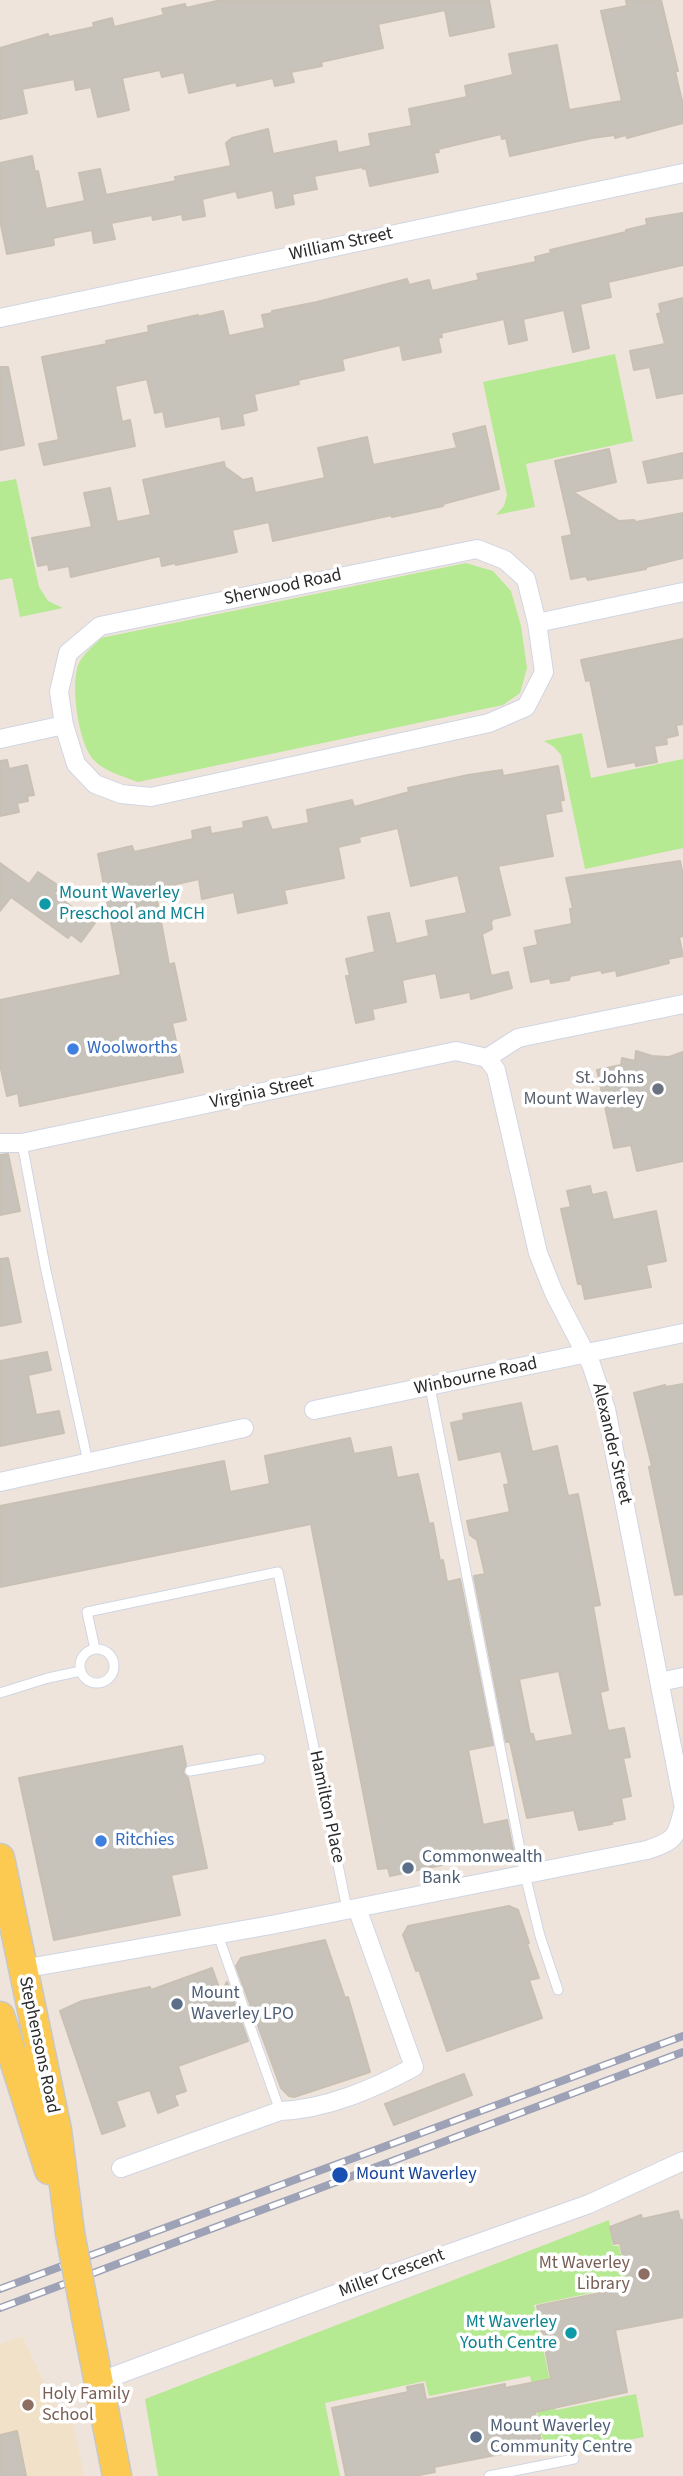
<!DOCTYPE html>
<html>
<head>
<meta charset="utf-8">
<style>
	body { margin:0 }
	canvas { display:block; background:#eee4db }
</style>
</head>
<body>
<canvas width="683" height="2476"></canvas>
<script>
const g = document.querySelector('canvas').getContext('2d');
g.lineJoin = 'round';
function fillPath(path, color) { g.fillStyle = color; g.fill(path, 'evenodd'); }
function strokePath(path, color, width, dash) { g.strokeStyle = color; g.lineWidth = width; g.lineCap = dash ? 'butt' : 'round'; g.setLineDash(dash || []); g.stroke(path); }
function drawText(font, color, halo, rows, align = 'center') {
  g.font = font + ' "Source Sans 3",sans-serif'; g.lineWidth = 7; g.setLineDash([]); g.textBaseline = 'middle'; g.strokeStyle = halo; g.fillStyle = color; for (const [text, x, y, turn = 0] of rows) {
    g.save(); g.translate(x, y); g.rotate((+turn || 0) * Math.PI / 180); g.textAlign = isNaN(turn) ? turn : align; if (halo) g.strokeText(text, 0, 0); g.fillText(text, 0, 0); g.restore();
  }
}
const education = new Path2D(`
	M22,2336L56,2407L69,2404L84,2476H0V2344Z`);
const green = new Path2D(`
	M615,354L633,441L526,464L535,507L496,515L504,506L507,495L483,382Z
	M16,479L39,587L48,601L63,608L20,617L12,578L0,580V482Z
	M466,563L493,571L511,591L521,626L527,668L520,693L503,705L138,782C122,776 99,770 90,755C78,736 70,683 79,663C83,654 95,645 101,638Z
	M582,733L591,778L683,759V848L585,869L561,755L554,747L544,741Z
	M609,2220L613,2246H619L635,2323L616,2327L609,2289L534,2305L556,2410L636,2394L644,2437L546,2456L530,2376L429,2396L425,2381L325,2403L340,2476H158L145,2399Z`);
const building = new Path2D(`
	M221,0H489L494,27L450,36L445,10L378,24L383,48L321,62L322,66L291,72L294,82L275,86L273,78L237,86L236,82L189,93L184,72L162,77L160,70L122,78L129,110L98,117L91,87L76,90L74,79L22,89L27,113L0,119V48L48,34V37L94,27L93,23L112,18L114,27L164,15L162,9L185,4L186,8Z
	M626,0H661L678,71H675L683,105V123L627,138L626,135L615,138V135L592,138L510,156L506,138L502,139L501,134L438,149L439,152L434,153L438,172L370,186L366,168L363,169L362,167L314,176L317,189L292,194L294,204L276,208L273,190L238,198L236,191L202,199L205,216L183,220L182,214L153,220L152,215L111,223L115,239L94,243L92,230L53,238L54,245L7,254L0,220V163L32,156L35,172L38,171L46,209L85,201L79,173L100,169L106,195L176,181L175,177L231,166L226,143L232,138L268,129L273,154L336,141L338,153L371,146L369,134L412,126L409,109L467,97L465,86L513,75L509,54L557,45L569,110L622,101L601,11L627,6Z
	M683,213V265L608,282L611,297L580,304L589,348L573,352L564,310L523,319L527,340L509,344L504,319L441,333L442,337L438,338L441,352L403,360L400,345L342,359L344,370L298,380L299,384L254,394L257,410L242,414L244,425L222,429L220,416L166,427L163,411L155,413L147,379L115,386L122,422L130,420L135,446L44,465L39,444L59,440L42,357L107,344L106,341L149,332L148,326L198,315L197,317L223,311L229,336L265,328L262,315L273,313L272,311L317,302L407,279L409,285L429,280L432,291L479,280L477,274L536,262L535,257L551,253L550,250L626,232V230L647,225L646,219Z
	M683,298V393L657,398L650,367L634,370L630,351L665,344L657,314L661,313L659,304Z
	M0,367H8L24,445L0,450Z
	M485,426L499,489L443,504V506L392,517V515L273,541L269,522L232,530L237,552L176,565L175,563L162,566L160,556L71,577L69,566L49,570L48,564L38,566L32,538L92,527L84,493L110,488L117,522L151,515L143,480L224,462L225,467L243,480L252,478L255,493L325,478L318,448L367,437L373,465L457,448L453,434Z
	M609,449L616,482L573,492L619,521L634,520L636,522L683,513V558L646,567V569L588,580L586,576L571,579L562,537L572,535L555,461Z
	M683,453V478L648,483L643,462Z
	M683,639V724L676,725L678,735L666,738L667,744L654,746L657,762L636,766L635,762L608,767L590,680L586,681L581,660Z
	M7,760L9,769L27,765L34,795L27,796L28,801L17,803L19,812L0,816V761Z
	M558,766L564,800L560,801L562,811L545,814L553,856L498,866L510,915L493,919L491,922L492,929L482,934L491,976L508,972L512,988L471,999L470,992L441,998L436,973L402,980L406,1002L372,1009L374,1019L356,1023L346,976H350L346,959L375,952L368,917L389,913L396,944L429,936L426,921L467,913L458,875L411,886L398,828L359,837L360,842L338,847L344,878L284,890L287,903L238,913L234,892L202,899L199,879L155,889L169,965L174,963L186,1020L172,1023L183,1072L20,1106L18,1093L7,1096L0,1065V1000L121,975L98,854L132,846L134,852L193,839L192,831L210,827L211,834L244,828L243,822L267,817L272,830L309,823L307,810L352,800L354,807L409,792L408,788L468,775L502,770L503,776Z
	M680,861L683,875V936L679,937L683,956L668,959L669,963L617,976L616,970L602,973L601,970L570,976L569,980L551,983L550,978L531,982L524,948L538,945L535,931L572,924L570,909H573L566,878Z
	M0,863L29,884L38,872L59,886L54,894L95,923L81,942L71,934L68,938L11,897L0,911Z
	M636,1051L652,1056L669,1057L683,1052V1161L637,1171L631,1145L614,1148L597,1070L621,1065L622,1058L635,1061Z
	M8,1154L20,1211L0,1215V1155Z
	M590,1186L592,1195L606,1192L613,1220L656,1211L666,1261L646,1265L651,1287L585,1299L582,1284H578L561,1209L571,1207L567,1191Z
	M8,1258L21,1322L0,1326V1259Z
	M47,1352L51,1370L28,1375L36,1415L59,1411L64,1433L0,1446V1361Z
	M683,1384V1594L675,1595L649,1467L652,1466L634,1393L665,1385L666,1387Z
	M521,1403L532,1452L557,1446L568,1496L578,1494L600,1605L593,1606L608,1690L600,1692L608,1731L624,1728L630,1757L623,1758L631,1796L621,1798L625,1819L611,1822L612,1824L579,1830L574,1810L527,1818L510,1742H506L474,1576L485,1574L477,1540L470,1535L467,1521L510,1512L504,1485L509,1484L501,1451L459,1460L451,1423L464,1420L463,1414ZM559,1671L573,1735L535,1742L533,1734H530L519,1679Z
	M350,1438L354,1454L391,1447L397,1478L418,1474L429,1524L433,1523L440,1561L443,1560L447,1582L460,1579L493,1745L468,1750L483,1825L507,1820L513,1850L390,1876L388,1868L378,1869L311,1524L0,1587V1506L224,1461L230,1492L270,1484L265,1456Z
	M182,1746L186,1765L183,1773L188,1778L207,1868L171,1875L180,1915L54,1940L19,1778Z
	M509,1906L518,1910L529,1943L527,1944L539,1978L529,1980L542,2018L447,2051L419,1970L416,1971L403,1935L408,1926Z
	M325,1940L345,1998L348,1997L370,2072L294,2097L289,2096L281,2088L236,1966L241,1958Z
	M212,1968L221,1993L227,1982L248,2041L178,2066L186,2091L174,2095L178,2105L158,2113L150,2090L116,2101L125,2126L102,2134L60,2011L82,2001L150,1987L151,1990Z
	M464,2074L472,2095L394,2125L385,2104Z
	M678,2211L680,2220H683V2317L615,2330L627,2392L535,2412L542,2446L434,2467L435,2472L414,2476H346L332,2408L408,2392L407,2387L423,2384L426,2400L505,2384V2388L551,2379L537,2306L629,2287L620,2243L614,2244L610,2227L641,2215L642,2219Z
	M17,2431L26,2476H0V2435Z`);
const lane = new Path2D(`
	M22,1143L45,1266L88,1462
	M430,1387L525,1875L540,1936L558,1990
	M95,1649L87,1612L278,1572L347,1909
	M80 1666a17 17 0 1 1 34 0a17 17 0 1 1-34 0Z
	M0,1693L48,1678L81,1671
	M190,1771L260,1759
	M218,1935L280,2111
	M489,2476L574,2459`);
const street = new Path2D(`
	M0,318L683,173
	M477,549L505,560L526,579L537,623L544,672L526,707L489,723L151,797L121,794L95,784L76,764L64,725L59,692L68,653L100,626Z
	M537,623L683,592
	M0,739L64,725
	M487,1058L496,1070L538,1253L554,1293L591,1364L606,1409L683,1803
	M0,1143H22L456,1051L487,1058L518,1038L683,1004
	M314,1410L683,1333
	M0,1482L244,1428
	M660,1682L683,1677
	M22,1969L271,1925L647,1850C674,1841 677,1838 683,1810
	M121,2168L280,2111C327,2109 373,2089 414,2067L357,1908
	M98,2382L352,2288L589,2204L683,2161`);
const primary = new Path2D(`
	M0,1858L57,2130L70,2233
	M0,2016L49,2170
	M86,2317L117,2476`);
const rail = new Path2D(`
	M0,2289L683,2036
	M0,2308L683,2052`);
const primaryBridge = new Path2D(`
	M70,2233L86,2317`);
const markers = [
	[45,904,7,"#0f9aa8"],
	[73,1049,7,"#3f7fe0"],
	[658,1089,7,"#6b7280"],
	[101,1841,7,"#3f7fe0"],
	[408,1868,7,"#5c6f8a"],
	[177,2004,7,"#5c6f8a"],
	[340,2175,9,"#1a4fb4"],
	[644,2274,7,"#8d6e63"],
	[571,2333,7,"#0f9aa8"],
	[28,2405,7,"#8d6e63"],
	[476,2437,7,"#5c6f8a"]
];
const streetNames = [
	["William Street",341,245,-12],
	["Sherwood Road",283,588,-12],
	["Virginia Street",262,1093,-12],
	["Winbourne Road",476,1377,-12],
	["Alexander Street",611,1444,77],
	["Hamilton Place",326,1807,78],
	["Stephensons Road",38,2045,78],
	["Miller Crescent",392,2274,-20]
];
const cultureNames = [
	["Mount Waverley",59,894],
	["Preschool and MCH",59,915],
	["Mt Waverley",557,2323,"right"],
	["Youth Centre",557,2344,"right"]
];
const shopNames = [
	["Woolworths",87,1049],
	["Ritchies",115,1841]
];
const worshipNames = [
	["St. Johns",644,1079],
	["Mount Waverley",644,1100]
];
const serviceNames = [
	["Commonwealth",422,1858],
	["Bank",422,1879],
	["Mount",191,1994],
	["Waverley LPO",191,2015],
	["Mount Waverley",490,2427],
	["Community Centre",490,2448]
];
const transitNames = [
	["Mount Waverley",356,2175]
];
const educationNames = [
	["Mt Waverley",630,2264],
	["Library",630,2285],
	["Holy Family",42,2395,"left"],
	["School",42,2416,"left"]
];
fillPath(education, '#f1e1c9');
fillPath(green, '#b5e992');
fillPath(building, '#c8c3ba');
strokePath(building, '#c9c0b4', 2);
strokePath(lane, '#d0d5e4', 11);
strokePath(street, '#d0d5e4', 20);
strokePath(primary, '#c8c8c8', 31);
strokePath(lane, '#fff', 9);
strokePath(street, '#fff', 18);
strokePath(primary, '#fdca51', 28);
strokePath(rail, '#9da2b6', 8);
strokePath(rail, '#fff', 5, [16]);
strokePath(primaryBridge, '#c8c8c8', 31, []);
strokePath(primaryBridge, '#fdca51', 28);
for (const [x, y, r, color] of markers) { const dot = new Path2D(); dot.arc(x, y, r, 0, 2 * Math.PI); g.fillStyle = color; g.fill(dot); strokePath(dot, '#fff', 2.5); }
drawText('18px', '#2a2a2a', '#fff', streetNames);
drawText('18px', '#0d838f', '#fff', cultureNames, 'left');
drawText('18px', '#366cbe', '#fff', shopNames, 'left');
drawText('18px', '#5b616d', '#fff', worshipNames, 'right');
drawText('18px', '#4e5e75', '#fff', serviceNames, 'left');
drawText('18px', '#164399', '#fff', transitNames, 'left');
drawText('18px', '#785e54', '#fff', educationNames, 'right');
</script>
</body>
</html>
